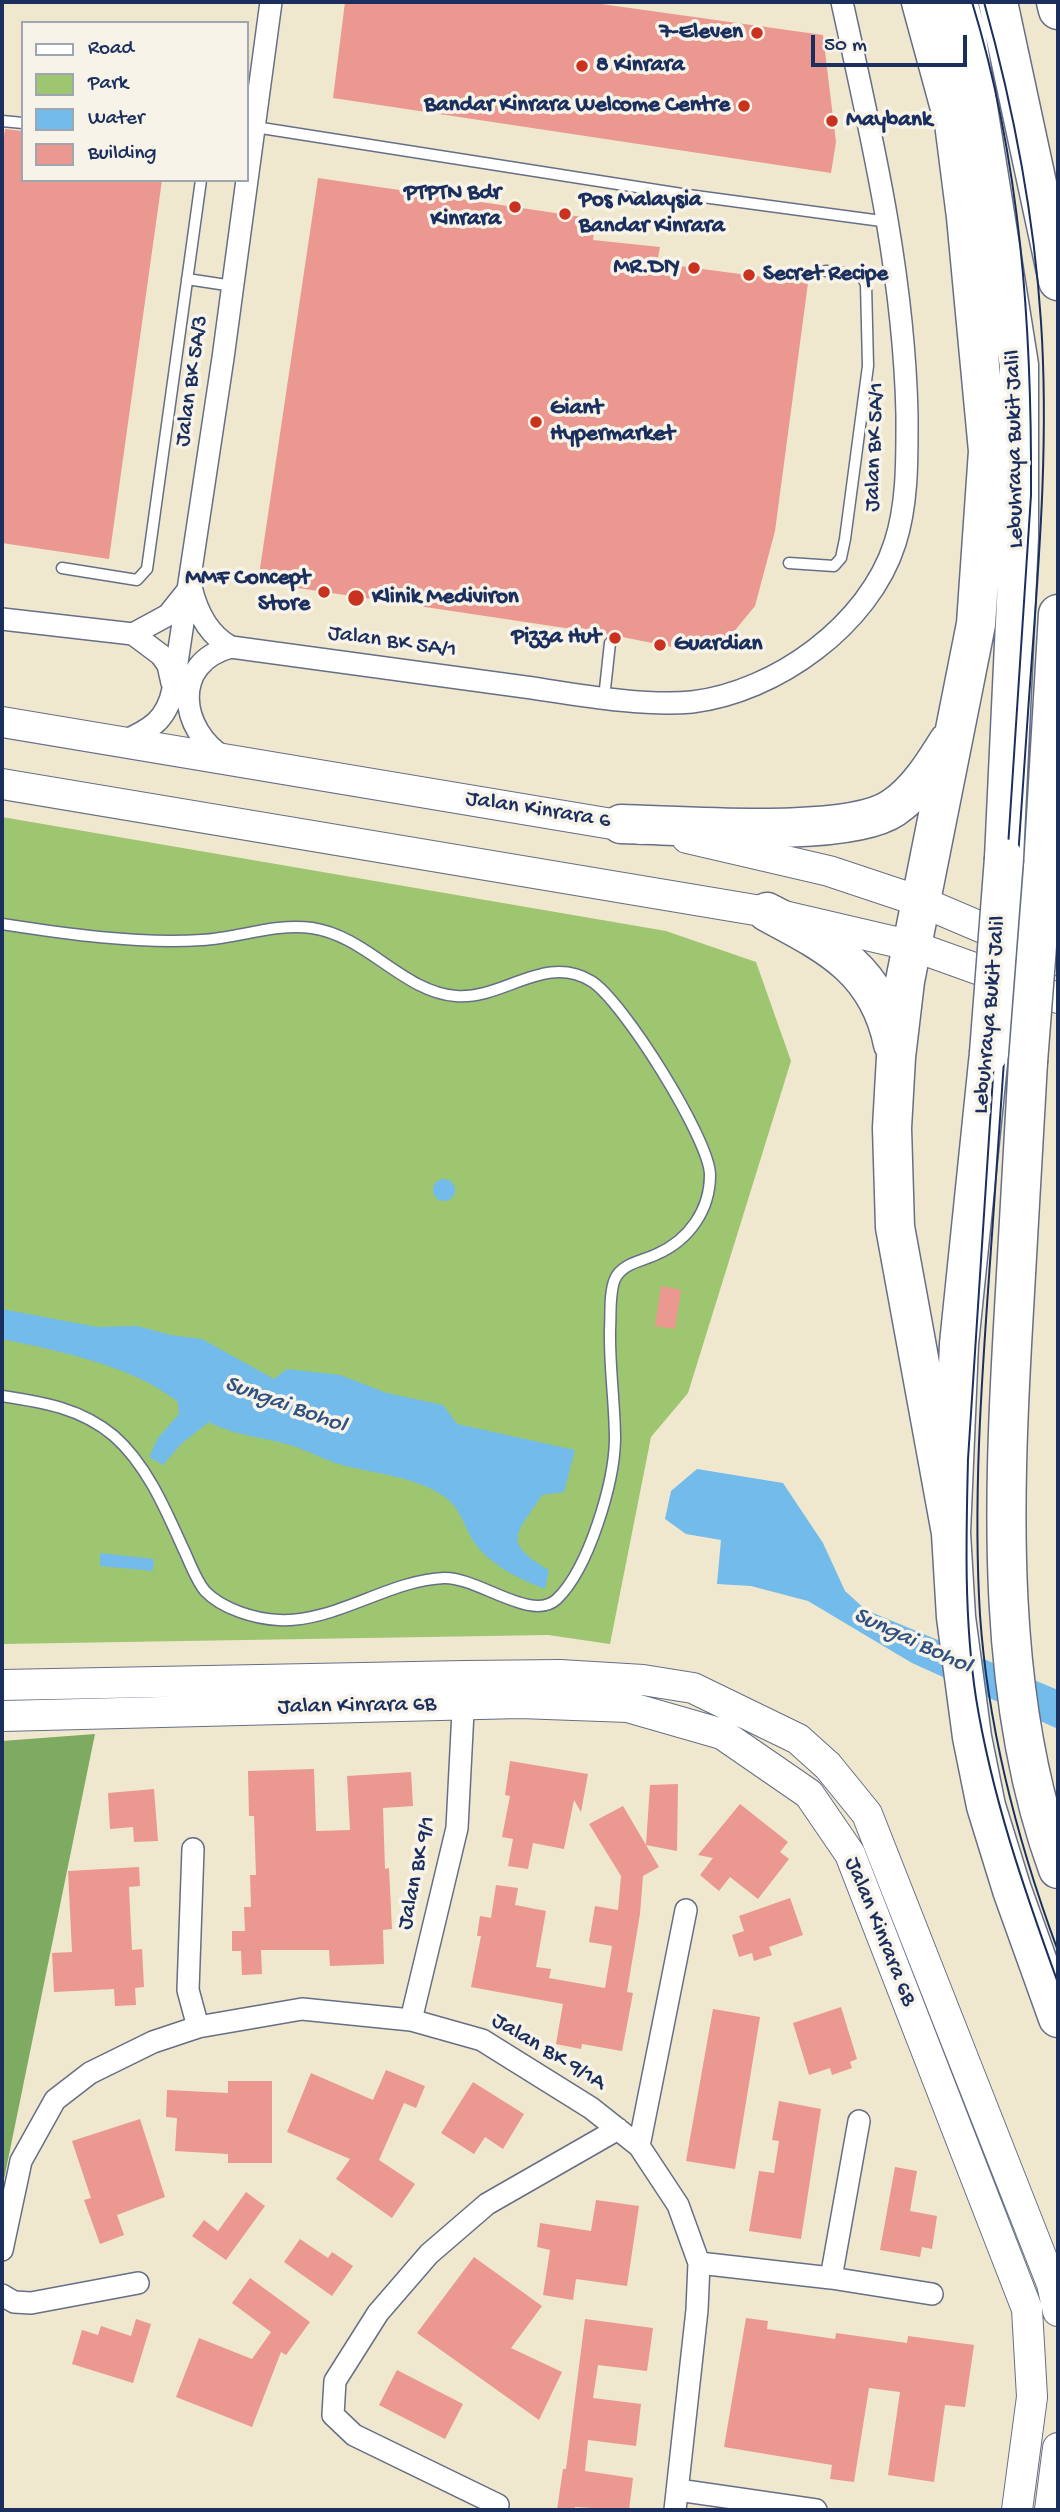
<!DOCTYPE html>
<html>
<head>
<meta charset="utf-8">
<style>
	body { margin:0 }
	#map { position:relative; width:1060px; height:2512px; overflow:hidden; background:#f0e7cf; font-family:"Gochi Hand",sans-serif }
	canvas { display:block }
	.frame { position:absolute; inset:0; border:4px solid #1b2f5e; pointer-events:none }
	.legend { position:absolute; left:21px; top:21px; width:228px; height:161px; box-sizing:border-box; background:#f7f3e8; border:2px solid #9fa5b1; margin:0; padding:9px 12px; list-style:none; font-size:21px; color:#1b2f5e }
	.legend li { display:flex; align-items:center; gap:14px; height:35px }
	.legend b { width:35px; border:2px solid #9fa5b1 }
	.scale { position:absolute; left:811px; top:35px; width:156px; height:32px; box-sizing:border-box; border:4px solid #1b2f5e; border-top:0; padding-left:9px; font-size:21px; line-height:24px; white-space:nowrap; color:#1b2f5e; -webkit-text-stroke:5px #f7f3e8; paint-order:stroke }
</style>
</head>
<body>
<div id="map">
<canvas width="1060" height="2512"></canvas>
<div class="frame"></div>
<ul class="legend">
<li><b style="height:9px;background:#fff"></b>Road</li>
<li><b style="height:19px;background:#9ec570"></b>Park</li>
<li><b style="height:19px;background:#73bbeb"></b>Water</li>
<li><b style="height:19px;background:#ea9890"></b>Building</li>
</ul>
<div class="scale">50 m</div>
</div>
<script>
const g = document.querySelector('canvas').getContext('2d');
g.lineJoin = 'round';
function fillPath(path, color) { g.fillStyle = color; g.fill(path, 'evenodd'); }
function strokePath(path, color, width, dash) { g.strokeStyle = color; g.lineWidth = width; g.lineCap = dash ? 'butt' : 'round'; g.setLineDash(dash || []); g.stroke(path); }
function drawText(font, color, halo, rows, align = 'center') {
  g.font = font + ' "Gochi Hand",sans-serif'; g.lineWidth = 7; g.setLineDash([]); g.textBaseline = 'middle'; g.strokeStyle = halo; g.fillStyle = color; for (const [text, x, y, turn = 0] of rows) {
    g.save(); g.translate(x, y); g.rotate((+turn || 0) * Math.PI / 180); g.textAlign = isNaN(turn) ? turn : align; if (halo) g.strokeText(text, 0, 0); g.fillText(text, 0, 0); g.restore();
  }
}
const green = new Path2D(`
	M2,817L666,931L756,962L791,1061L688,1393L651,1437L610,1644L548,1635L2,1644Z`);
const forest = new Path2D(`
	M95,1734L2,2189V1741Z`);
const water = new Path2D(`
	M433 1190a11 11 0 1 1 22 0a11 11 0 1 1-22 0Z
	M2,1309L97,1327L137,1326L171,1335L202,1339L274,1379L287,1369L340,1375L387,1393L443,1405L457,1424L575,1450L564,1492L542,1495C516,1535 501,1542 549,1570L545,1589C519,1579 490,1565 474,1542C463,1525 461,1507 442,1495C416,1478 380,1474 350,1467C327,1462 316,1454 296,1447C267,1437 237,1437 209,1422L181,1444L163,1465L149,1457L158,1438L179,1414L178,1402C132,1365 58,1351 2,1339Z
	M697,1469L783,1483L823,1543L845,1591L866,1610L1058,1690V1729L912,1663L808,1601L751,1586L717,1584L721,1540L686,1534L665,1519L671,1491Z
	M100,1553L154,1559L153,1571L100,1566Z`);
const building = new Path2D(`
	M345,2H587L823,35L836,142L831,173L333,98Z
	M5,129L23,131V180H162L109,559L2,543V150Z
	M318,178L596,219L593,240L660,247L657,263L808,283L775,531L755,606L732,634L688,650L612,635L258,582Z
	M661,1286L681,1290L675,1329L655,1326Z
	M510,1761L588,1774L581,1812L574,1800L564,1849L533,1843L528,1869L508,1866L513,1839L502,1837L510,1796L505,1795Z
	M314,1769L316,1831L350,1830L347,1776L411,1772L413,1806L383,1808L385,1869L389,1868L392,1929L383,1930L384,1964L330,1966L329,1950H261L262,1974L242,1975L241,1951H232V1931H245L244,1907H251L250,1875H256L254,1816H249L248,1771Z
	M678,1784L677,1851L646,1845L659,1867L643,1876L640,1914L627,1992L633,1993L622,2051L582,2044L581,2049L556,2044L563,2004L471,1987L481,1936H477L480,1916L491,1918L496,1885L518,1888L515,1905L546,1911L536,1967L551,1969L549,1978L605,1988L612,1946L589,1942L595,1906L618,1910L621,1876L589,1824L623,1806L646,1845L650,1785Z
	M154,1789L158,1841L134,1842L133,1827L110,1829L108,1793Z
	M740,1804L788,1842L780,1852L789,1859L758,1899L730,1877L719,1891L700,1875L713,1858L698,1855Z
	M139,1867L140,1886L129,1887L132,1950L142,1949L144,1987L135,1988L136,2005L115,2006L114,1989L54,1992L52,1953L72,1952L68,1871Z
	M790,1898L803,1935L769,1947L772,1955L754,1961L752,1953L739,1957L732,1935L744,1931L739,1916Z
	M841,2007L857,2059L850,2062L852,2068L832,2075L830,2068L809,2075L793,2023Z
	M713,2009L760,2017L735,2169L686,2161Z
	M386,2070L425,2086L416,2108L404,2103L379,2160L415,2184L392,2218L336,2179L350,2159L287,2132L311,2073L373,2100Z
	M228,2081H272V2163H228V2154L175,2151L177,2118L166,2117L167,2090L228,2093Z
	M473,2082L524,2114L503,2149L485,2137L474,2154L441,2133Z
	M779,2101L821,2109L801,2239L749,2231L759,2171L774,2173L779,2141L772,2140Z
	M140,2119L165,2197L117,2215L124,2235L100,2244L84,2200L91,2198L72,2141Z
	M895,2167L917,2171L910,2211L937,2216L932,2249L922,2247L920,2257L880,2250Z
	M246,2192L265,2206L226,2260L192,2236L204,2220L218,2231Z
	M596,2200L639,2206L627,2286L576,2279L573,2300L543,2295L550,2250L537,2247L540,2223L591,2231Z
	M300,2239L328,2258L332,2252L353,2266L332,2296L284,2262Z
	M474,2257L542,2306L511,2348L562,2372L539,2420L417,2333Z
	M250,2278L310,2322L286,2355L281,2352L252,2427L176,2397L199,2338L252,2359L271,2332L232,2303Z
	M746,2318L768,2321L767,2329L835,2339L836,2333L907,2343L908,2336L974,2345L965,2407L945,2405L934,2482L888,2475L900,2392L869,2388L854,2482L830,2479L832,2465L724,2447Z
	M136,2319L151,2324L133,2383L72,2364L82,2330L98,2335L101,2326L131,2336Z
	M585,2319L653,2328L647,2371L598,2365L593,2398L641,2404L636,2446L588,2440L585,2471L633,2478L629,2510L575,2507V2510H557L563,2469H566Z
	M397,2370L463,2404L445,2439L379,2405Z`);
const lane = new Path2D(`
	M2,121L23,123
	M255,127L688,195L889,222
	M187,279L233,286
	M789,563L834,566L841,558L845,539L868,366L866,284L861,275L826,271
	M62,568L137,580L147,569L201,180
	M604,698L610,643
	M2,924C67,934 136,944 202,940C239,938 274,923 312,928C367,936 403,992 456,996C503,1000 545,953 591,981C622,999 710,1140 710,1175C710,1210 689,1240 657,1254C643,1261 622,1263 615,1279C609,1293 611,1314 610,1329C609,1366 615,1403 615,1440C614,1483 589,1568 557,1599C532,1623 478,1577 444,1578C389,1580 334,1623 279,1620C255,1619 222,1609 205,1591C195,1579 189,1560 182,1546C165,1508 146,1464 114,1436C81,1408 42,1402 2,1396`);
const street = new Path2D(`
	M191,587C197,612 208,635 231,647
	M2,619L133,634L161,655L168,665L172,683
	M133,634L168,615L188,590
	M122,742C150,730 167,720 173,689L223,358L271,2
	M225,758C179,730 171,663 231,647C329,661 427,674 525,687C573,694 644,707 692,702C776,692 869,625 895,543C908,503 907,457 907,415C904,274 872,138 842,2
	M193,1849L188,1990L198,2027
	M411,2020L457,1828L464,1692
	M639,2146L686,1910
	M2,2250L21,2161L55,2100L90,2073L153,2042L198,2027L302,2009L411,2020L482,2040L591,2108L639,2146L678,2205L699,2263L697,2310L675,2510
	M699,2263L831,2278L932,2294
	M831,2278L859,2121
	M2,2295L14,2302L31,2303L138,2283
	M678,2490L816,2510
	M498,2505L354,2435L333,2415L335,2381L378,2313L429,2254L487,2204L618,2129`);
const secondary = new Path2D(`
	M2,722L642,829
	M2,784L767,912L913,946L1058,998
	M687,838L829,871L922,902L1058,960
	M2,1685L465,1676L560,1675L643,1680L693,1688L798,1739L828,1766L867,1814L1052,2284L1058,2311
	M2,1716L520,1703L628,1707L722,1734L809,1794L850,1854L1027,2309L1032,2397L1017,2510
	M1050,2510L1058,2448`);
const highway = new Path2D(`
	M921,2L954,123L966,217L988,451L976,624L905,981L896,1057L892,1128L895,1227L951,1533
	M958,2L966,32L1019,365V537L1004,858
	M998,2L1058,281
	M1056,2L1058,10
	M621,824C681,825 848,839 893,808C917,792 933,766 948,742
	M1043,868L1058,614
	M767,912C829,945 878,969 893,1044
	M989,1053L959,1344L951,1533L956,1617L972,1737L986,1806L1012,1890L1058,2018
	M1028,1062C1023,1150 1018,1239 1013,1327C1003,1504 996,1700 1058,1869`);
const tram = new Path2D(`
	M972,2C1021,162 1032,328 1031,495L968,1459C966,1539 964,1619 976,1698C992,1797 1024,1889 1058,1983
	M984,2C1013,106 1034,215 1041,322C1050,457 1036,593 1027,727C1017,892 1004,1056 993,1220C984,1351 972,1484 980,1615C988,1730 1018,1843 1058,1951`);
const highwayBridge = new Path2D(`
	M989,1053L1004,858
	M1028,1062L1043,868`);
const markers = [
	[757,33,7,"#c8321e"],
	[582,66,7,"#c8321e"],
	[744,106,7,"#c8321e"],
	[832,121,7,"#c8321e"],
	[515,207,7,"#c8321e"],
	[565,214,7,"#c8321e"],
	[694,268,7,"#c8321e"],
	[749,275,7,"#c8321e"],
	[536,422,7,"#c8321e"],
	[324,592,7,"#c8321e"],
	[356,598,9,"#c8321e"],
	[615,638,7,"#c8321e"],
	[660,645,7,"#c8321e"]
];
const poiNames = [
	["7-Eleven",743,33,"right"],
	["8 Kinrara",596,66],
	["Bandar Kinrara Welcome Centre",730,106,"right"],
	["Maybank",846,121],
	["PTPTN Bdr",501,194,"right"],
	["Kinrara",501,220,"right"],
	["Pos Malaysia",579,201],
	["Bandar Kinrara",579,227],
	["MR.DIY",680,268,"right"],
	["Secret Recipe",763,275],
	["Giant",550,409],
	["Hypermarket",550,435],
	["MMF Concept",310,579,"right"],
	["Store",310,605,"right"],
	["Klinik Mediviron",372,598],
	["Pizza Hut",601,638,"right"],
	["Guardian",674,645]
];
const streetNames = [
	["Jalan BK 5A/3",193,381,-82],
	["Jalan BK 5A/1",876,447,-88],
	["Lebuhraya Bukit Jalil",1016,449,-91],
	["Jalan BK 5A/1",392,643,8],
	["Jalan Kinrara 6",538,811,9],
	["Lebuhraya Bukit Jalil",991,1015,-85],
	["Jalan Kinrara 6B",357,1707,-1],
	["Jalan BK 9/1",418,1873,-78],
	["Jalan Kinrara 6B",879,1932,68],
	["Jalan BK 9/1A",548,2053,31]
];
const waterNames = [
	["Sungai Bohol",285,1406,20],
	["Sungai Bohol",912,1642,25]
];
fillPath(green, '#9ec570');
fillPath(forest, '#7eaa62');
fillPath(water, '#73bbeb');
fillPath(building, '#ea9890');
strokePath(lane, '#666f86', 13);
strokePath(street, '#666f86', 24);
strokePath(secondary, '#666f86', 32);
strokePath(highway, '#666f86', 41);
strokePath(lane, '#fff', 10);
strokePath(street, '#fff', 21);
strokePath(secondary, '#fff', 30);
strokePath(highway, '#fff', 38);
strokePath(tram, '#1b2f5e', 2);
strokePath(highwayBridge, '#666f86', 41, []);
strokePath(highwayBridge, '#fff', 38);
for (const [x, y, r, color] of markers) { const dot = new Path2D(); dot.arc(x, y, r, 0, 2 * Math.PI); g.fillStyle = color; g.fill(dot); strokePath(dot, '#f7f3e8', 2.5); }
drawText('bold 23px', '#1b2f5e', '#f7f3e8', poiNames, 'left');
drawText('23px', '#1b2f5e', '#f7f3e8', streetNames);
drawText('italic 24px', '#315281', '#f7f3e8', waterNames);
</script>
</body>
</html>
